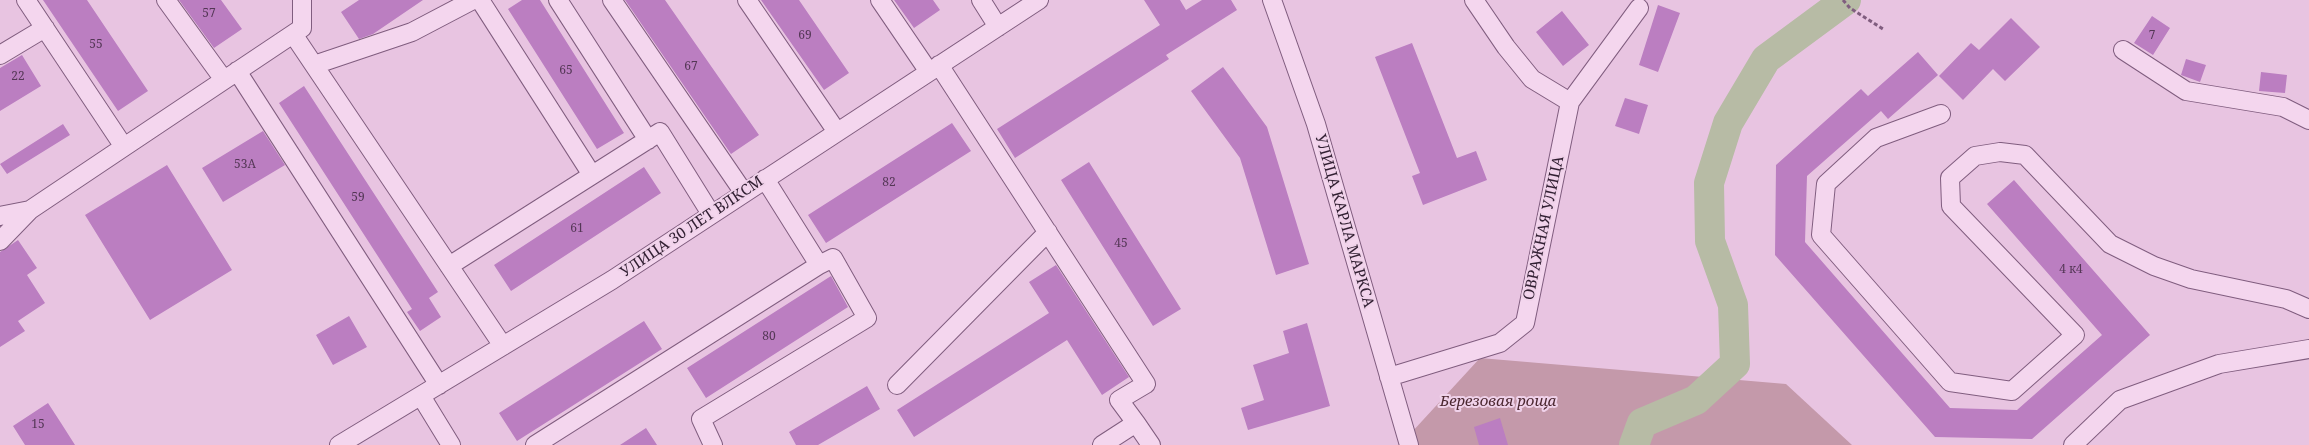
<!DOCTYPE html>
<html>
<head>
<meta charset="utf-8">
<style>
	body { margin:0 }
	canvas { display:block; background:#e8c4e1 }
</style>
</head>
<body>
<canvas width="2309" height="445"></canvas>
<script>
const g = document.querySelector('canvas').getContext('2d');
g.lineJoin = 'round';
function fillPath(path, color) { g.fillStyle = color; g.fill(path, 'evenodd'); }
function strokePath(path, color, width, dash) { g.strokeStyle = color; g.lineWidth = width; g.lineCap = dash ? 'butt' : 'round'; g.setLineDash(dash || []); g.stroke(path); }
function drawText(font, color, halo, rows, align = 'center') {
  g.font = font + ' "Noto Serif",serif'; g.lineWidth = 4; g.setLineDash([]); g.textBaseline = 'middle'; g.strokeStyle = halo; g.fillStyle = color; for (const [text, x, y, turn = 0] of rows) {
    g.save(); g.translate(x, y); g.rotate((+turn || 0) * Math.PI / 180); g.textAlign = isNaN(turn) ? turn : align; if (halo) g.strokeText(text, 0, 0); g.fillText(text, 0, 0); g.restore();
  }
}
const green = new Path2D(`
	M1480,358L1786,384L1852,445H1400Z`);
const river = new Path2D(`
	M1634,445L1642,423L1696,400L1735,364L1733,305L1710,241L1709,183L1728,123L1766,59L1846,0`);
const building = new Path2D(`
	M43,0H87L148,91L118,111Z
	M179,0H221L242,29L214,48Z
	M359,0H423L373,34L359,39L341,12Z
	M522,0H540L624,133L597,149L508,9Z
	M625,0H665L759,135L731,154Z
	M761,0H799L849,73L824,90Z
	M894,0H933L940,10L914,28Z
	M1144,0H1180L1186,10L1202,0H1231L1237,10L1166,55L1169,59L1015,158L997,129L1160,25Z
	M1658,5L1680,13L1658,72L1639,65Z
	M1562,11L1589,45L1563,66L1536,32Z
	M2152,16L2170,28L2153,55L2134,43Z
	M2011,18L2040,47L2005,81L1993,69L1963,100L1939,76L1971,43L1979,50Z
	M1412,43L1457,158L1476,151L1487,180L1423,205L1412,176L1420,173L1375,57Z
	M1918,52L1938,75L1888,119L1881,111L1807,176L1805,242L1950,408L2017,410L2102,335L1987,204L2014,180L2150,335L2032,439L1935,437L1775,255L1776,165L1861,89L1868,96Z
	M22,55L41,86L0,111V68Z
	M2186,59L2206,65L2200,82L2181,75Z
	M1223,67L1267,127L1309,264L1276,275L1240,158L1191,91Z
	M2261,72L2287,75L2285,93L2259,91Z
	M304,86L438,292L429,298L441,317L420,331L407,312L412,309L279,103Z
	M1625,98L1648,105L1639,134L1615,126Z
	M952,123L971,151L826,243L808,215Z
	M63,124L70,135L7,174L0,164Z
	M263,131L285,165L223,202L202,168Z
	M1089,162L1181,309L1153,326L1061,180Z
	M167,165L232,270L150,320L85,215Z
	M644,167L661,193L511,291L494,265Z
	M18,240L37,268L27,275L45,303L18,321L25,331L0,347V252Z
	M1056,265L1129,377L1102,395L1067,340L914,437L897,410L1049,313L1029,282Z
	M831,276L848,307L706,398L687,368Z
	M349,316L367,347L333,365L316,335Z
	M644,321L662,349L517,441L499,413Z
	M1307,323L1330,406L1248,430L1241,408L1264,400L1253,365L1289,353L1283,331Z
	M867,386L880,409L818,445H796L789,432Z
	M48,403L61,423L75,445H25L13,426Z
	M1500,418L1508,445H1479L1474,427Z
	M646,428L657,445H620Z`);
const path = new Path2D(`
	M1843,0L1850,8L1883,29`);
const minor = new Path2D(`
	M166,0L224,80
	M480,0L592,175
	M558,0L648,140
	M612,0L744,193
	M747,0L837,132
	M880,0L929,72
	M981,0L998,27
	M1272,0L1316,124L1409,445
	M1474,0L1506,47L1532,79L1570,102
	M293,34L503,346
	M2123,50L2186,91L2283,107L2309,120
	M0,55L45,28
	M314,65L412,32L473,0
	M939,65L1146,384L1119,400L1136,423
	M237,71L439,385
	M1941,114L1876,138L1826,184L1821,235L1950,382L2012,391L2075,335L1951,206L1950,178L1975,156L2000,152L2025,155L2110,244L2154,266L2191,279L2286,299L2309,309
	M124,147L302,28V0
	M0,216L30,210
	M0,241L30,210L124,147L26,0
	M449,266L660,132L711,214
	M1389,377L1500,343L1525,323L1570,102L1639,8
	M897,385L1048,232
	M421,396L451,445
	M339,445L612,280L1039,0
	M535,445L819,265
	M713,445L701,419L867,318L833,258L819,265L765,179
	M1102,445L1136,423L1151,445
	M2073,445L2120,400L2219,364L2309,349`);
const numberNames = [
	["57",209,14],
	["69",805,36],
	["7",2152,36],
	["55",96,45],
	["67",691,67],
	["65",566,71],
	["22",18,77],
	["53А",245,165],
	["82",889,183],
	["59",358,198],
	["61",577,229],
	["45",1121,244],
	["4 к4",2071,270],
	["80",769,337],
	["15",38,425]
];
const streetNames = [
	["УЛИЦА КАРЛА МАРКСА",1344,221,74],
	["УЛИЦА 30 ЛЕТ ВЛКСМ",692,227,-34],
	["ОВРАЖНАЯ УЛИЦА",1544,228,-78]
];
const parkNames = [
	["Березовая роща",1498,402]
];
fillPath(green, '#c499aa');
strokePath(river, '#b7bba5', 30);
fillPath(building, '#bb7ec1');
strokePath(minor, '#805d7f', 20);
strokePath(path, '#805d7f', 3, [4, 2.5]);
strokePath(minor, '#f4d6ee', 18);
drawText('12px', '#543756', null, numberNames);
drawText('15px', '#311f32', '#f0d2ea', streetNames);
drawText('italic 15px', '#4c2831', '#f0d2ea', parkNames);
</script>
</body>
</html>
